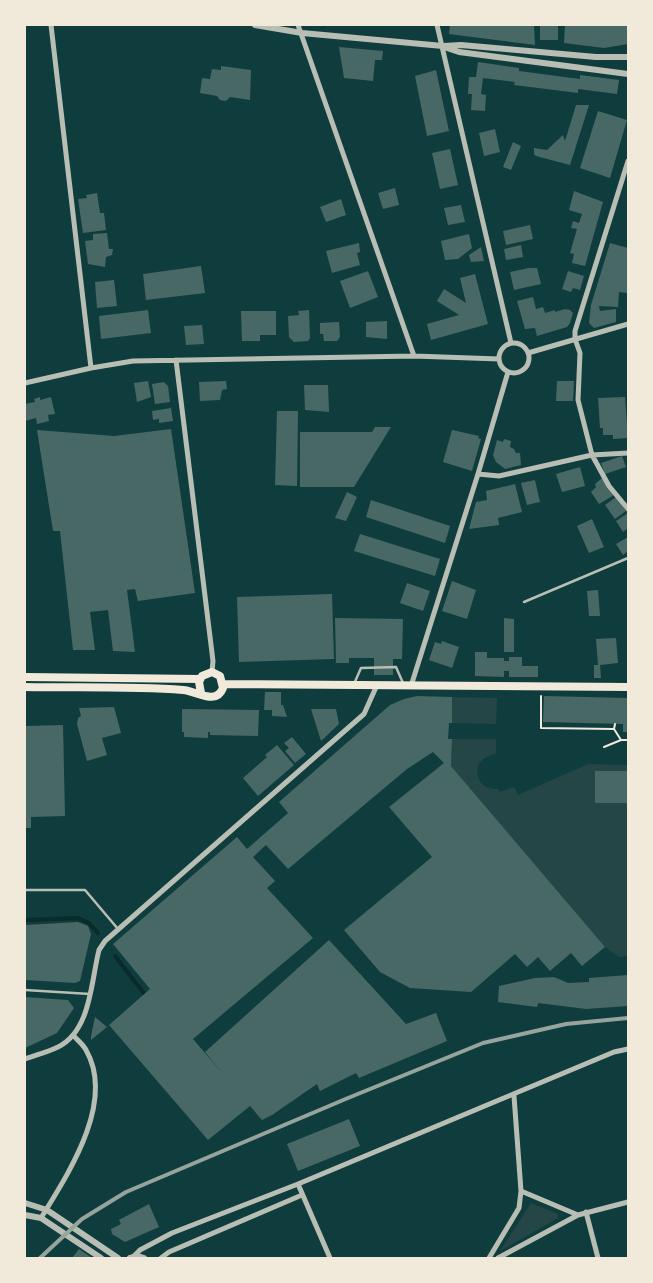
<!DOCTYPE html>
<html>
<head>
<meta charset="utf-8">
<style>
	body { margin:0 }
	#map { position:relative; width:653px; height:1283px; overflow:hidden; background:#0f3d3e; font-family:Jost,sans-serif }
	canvas { display:block }
	.frame { position:absolute; inset:0; border:26px solid #f1e9da; pointer-events:none }
</style>
</head>
<body>
<div id="map">
<canvas width="653" height="1283"></canvas>
<div class="frame"></div>
</div>
<script>
const g = document.querySelector('canvas').getContext('2d');
g.lineJoin = 'round';
function fillPath(path, color) { g.fillStyle = color; g.fill(path, 'evenodd'); }
function strokePath(path, color, width, dash) { g.strokeStyle = color; g.lineWidth = width; g.lineCap = dash ? 'butt' : 'round'; g.setLineDash(dash || []); g.stroke(path); }
const green = new Path2D(`
	M452,697L497,698L496,724L452,723Z
	M452,739H496V753L483,759L478,766C475,780 484,790 498,789L500,792L514,787L518,795L588,764L628,765V956L619,957L605,947L451,766Z
	M531,1203L558,1214V1218L500,1251Z`);
const stream = new Path2D(`
	M25,920L78,918L89,923L98,933
	M115,956L146,996`);
const building = new Path2D(`
	M450,25H534L535,45L449,34Z
	M540,25H558V40H540Z
	M565,25H628V44L604,48L564,43Z
	M339,47L383,51L382,60H375L373,81L344,78Z
	M478,62L519,68V71L580,79V75L619,80L617,94L578,89V93L514,85L515,82L483,78L481,94L486,95L485,111L471,110L472,94H468L469,77H476Z
	M221,66L251,70L250,100L230,97L226,101L220,100L217,96L200,93L202,78L210,79L212,69L221,70Z
	M436,70L449,131L427,136L415,76Z
	M576,105H589L570,165L536,156L534,154V148L547,150L563,135L565,141Z
	M598,111L627,120L610,178L580,168Z
	M495,129L500,152L484,156L479,133Z
	M513,142L521,146L511,170L503,167Z
	M450,149L458,185L440,189L432,153Z
	M395,188L399,205L383,209L378,193Z
	M574,191L603,202L585,266L572,263L574,254L570,253L577,229L571,228L573,221L579,223L582,214L569,210Z
	M97,193L100,213H104L106,230L83,233L78,199L87,198L86,195Z
	M341,199L346,215L326,222L320,207Z
	M461,205L465,222L448,225L444,208Z
	M530,225L533,239L506,245L503,231Z
	M107,233L109,249H113L112,255L106,257L105,267L88,264L85,241L93,240V234Z
	M469,234L472,248L458,259L445,260L441,241Z
	M359,243L360,252L357,253L360,265L332,273L326,251Z
	M610,243L628,248L627,293L619,292L618,307L599,306L600,311L616,309V322L594,328L589,323L591,305Z
	M521,245L523,257L506,260L504,249Z
	M481,247L484,261L471,262L469,255Z
	M201,266L205,293L146,300L143,274Z
	M529,268H537L541,284L514,290L510,272Z
	M368,271L378,297L350,308L340,281Z
	M568,271L584,276L580,290L573,288L571,292L562,289Z
	M475,274L488,324L431,340L427,324L459,315L437,301L444,289L466,303L460,278Z
	M114,280L117,306L97,308L95,282Z
	M533,297L536,309L543,307L545,313L555,310V312L565,309L570,310L573,313L570,323L567,327L537,336L535,328L525,329L517,301Z
	M148,310L151,333L101,339L99,316Z
	M309,310L310,338L308,341L294,342L289,337L288,316L299,315L298,311Z
	M241,311H276V335H260V341H242Z
	M387,321V339L366,337V322Z
	M339,322L340,337L337,341H324L323,334H320V323Z
	M202,325L204,344L186,345L184,326Z
	M148,381L151,397L137,402L134,383Z
	M226,381L227,389L222,390L220,400L200,401L199,382Z
	M557,381H574L573,401H556Z
	M164,382L168,386L170,402L155,404L152,384Z
	M304,385H328L329,412L305,410Z
	M40,397V400L51,397L55,414L48,415L49,421L37,424L36,418L25,421V404L35,402L34,399Z
	M625,397L628,438L613,439V435H603V428H600L598,398Z
	M171,408L173,421L159,423V419L153,420L152,411Z
	M277,411H298L297,486L275,485Z
	M375,427H391L354,487H300V432H372Z
	M171,429L195,593L138,601L135,589L127,590L135,652L113,651L108,610L90,612L95,650H73L60,531H53L37,430L114,436Z
	M452,430L479,436L478,438L481,439L472,471L443,462Z
	M504,439L511,441L510,447L514,449L516,453H520L521,465L505,469L496,462L493,455L497,440L503,442Z
	M622,456L626,467L605,474L601,463Z
	M580,467L585,486L562,492L556,474Z
	M602,478L614,495L599,504L591,492L596,487L595,484Z
	M535,480L540,502L527,505L521,483Z
	M515,484L522,512L498,518L499,525L469,529L476,502L487,500L486,491Z
	M347,492L357,497L346,521L335,518Z
	M616,497L626,511L615,519L605,505Z
	M371,500L450,526L445,543L366,517Z
	M628,513V528L623,532L616,521Z
	M592,519L604,547L589,553L577,526Z
	M360,534L440,559L435,576L354,551Z
	M628,537V551L623,555L616,544Z
	M452,581L476,590L467,619L442,611Z
	M407,583L430,591L423,611L400,603Z
	M598,590L600,616H589L587,591Z
	M332,594L334,659L239,662L237,597Z
	M335,618L403,619L402,659H393V675H374V658H349V663H336Z
	M504,618L514,619V652H504Z
	M616,638L618,663L600,665L601,678H594V665H598L596,639Z
	M442,641L459,647L452,668L429,660L435,642L441,644Z
	M475,652H487V658H504V661H509V657H522V666H538V677H509V671H504V677L475,676Z
	M265,692H281V705H283L287,717L272,716V710H264Z
	M417,696L452,697V723H449L448,739H452L451,766L605,947L582,966L571,953L550,971L538,957L527,967L515,954L471,992L410,988L380,972L344,930L432,857L389,807L444,763L433,752L407,769L288,869L266,845L253,857L275,881L267,888L313,938L193,1039L223,1074L205,1052L329,940L406,1024L436,1013L447,1041L359,1078L356,1073L320,1091L317,1084L272,1115L262,1120L250,1106L208,1140L109,1025L150,989L113,944L237,837L247,849L288,813L279,802L390,705L404,699Z
	M544,696L628,698V732H623V724L543,722Z
	M114,707L121,733L102,738L107,755L87,761L77,724L78,718L81,716L79,708Z
	M182,709L259,710L258,736L210,735V732H208V738L184,737V732H182Z
	M311,709H336L339,724L321,741Z
	M63,725L65,816L31,817V828H25V726Z
	M292,737L306,754L295,763L285,751L289,748L284,743Z
	M277,745L294,765L258,796L243,778L267,757L265,755Z
	M595,771H628V803H595Z
	M78,922L88,926L91,934L80,981L75,983L25,980V925Z
	M628,975V1006L586,1009L538,1003L537,1007L498,1002L499,986L535,978L554,977L568,983L589,982V978Z
	M25,997L68,1000L74,1008L57,1033L25,1048Z
	M95,1017L107,1027L91,1040V1036Z
	M349,1119L360,1146L298,1171L287,1144Z
	M149,1204L159,1227L125,1242L112,1234L111,1229L121,1224L119,1220Z
	M79,1249L92,1258H72Z`);
const path = new Path2D(`
	M541,696V728L614,729L621,740
	M614,729L615,724
	M604,747L621,740H628`);
const service = new Path2D(`
	M524,602L628,558
	M354,684L361,668L396,667L403,683
	M25,890H85L118,929
	M25,990L90,994`);
const minor = new Path2D(`
	M51,25L91,368
	M298,25L414,356
	M437,25L511,343
	M628,161L575,331V339L580,353L578,400L592,455L609,486L628,509
	M499 358a15 15 0 1 1 30 0a15 15 0 1 1-30 0Z
	M528,353L628,324
	M176,360L213,661L212,672
	M25,383L91,368L133,361L414,356L499,359
	M478,474L499,476L592,455L628,453
	M411,686L478,474L508,372
	M25,1059C36,1055 48,1052 58,1047C91,1031 91,981 99,950L105,941L364,714L377,685
	M298,1184L330,1258
	M521,1191L578,1215
	M586,1212L598,1258
	M41,1218C68,1174 116,1102 86,1050C83,1044 77,1040 73,1035
	M133,1257L140,1250L172,1233L298,1184L614,1052L628,1049
	M161,1258L169,1252L302,1195
	M489,1258L519,1208L521,1191L514,1096
	M498,1258L578,1215L628,1202`);
const tertiary = new Path2D(`
	M255,25L302,33L443,46L461,45L596,57H628
	M444,47L459,52L628,74
	M25,1203L47,1210L118,1258
	M25,1215L41,1218L101,1258
	M130,1258L138,1256L144,1258`);
const primary = new Path2D(`
	M25,677L200,679
	M224,684L628,687
	M25,687C77,688 131,686 183,690C197,691 216,706 223,688L220,676L212,672L202,676L199,682L201,693`);
const rail = new Path2D(`
	M40,1258L82,1219L126,1192L348,1098L483,1043L566,1024L628,1018`);
fillPath(green, '#244646');
strokePath(stream, '#0a2a2b', 4);
fillPath(building, '#486865');
strokePath(path, '#f1e9da', 2);
strokePath(service, '#b8beb3', 2.5);
strokePath(minor, '#b8beb3', 5);
strokePath(tertiary, '#b8beb3', 6);
strokePath(primary, '#f1e9da', 8);
strokePath(rail, '#97a49c', 4);
</script>
</body>
</html>
